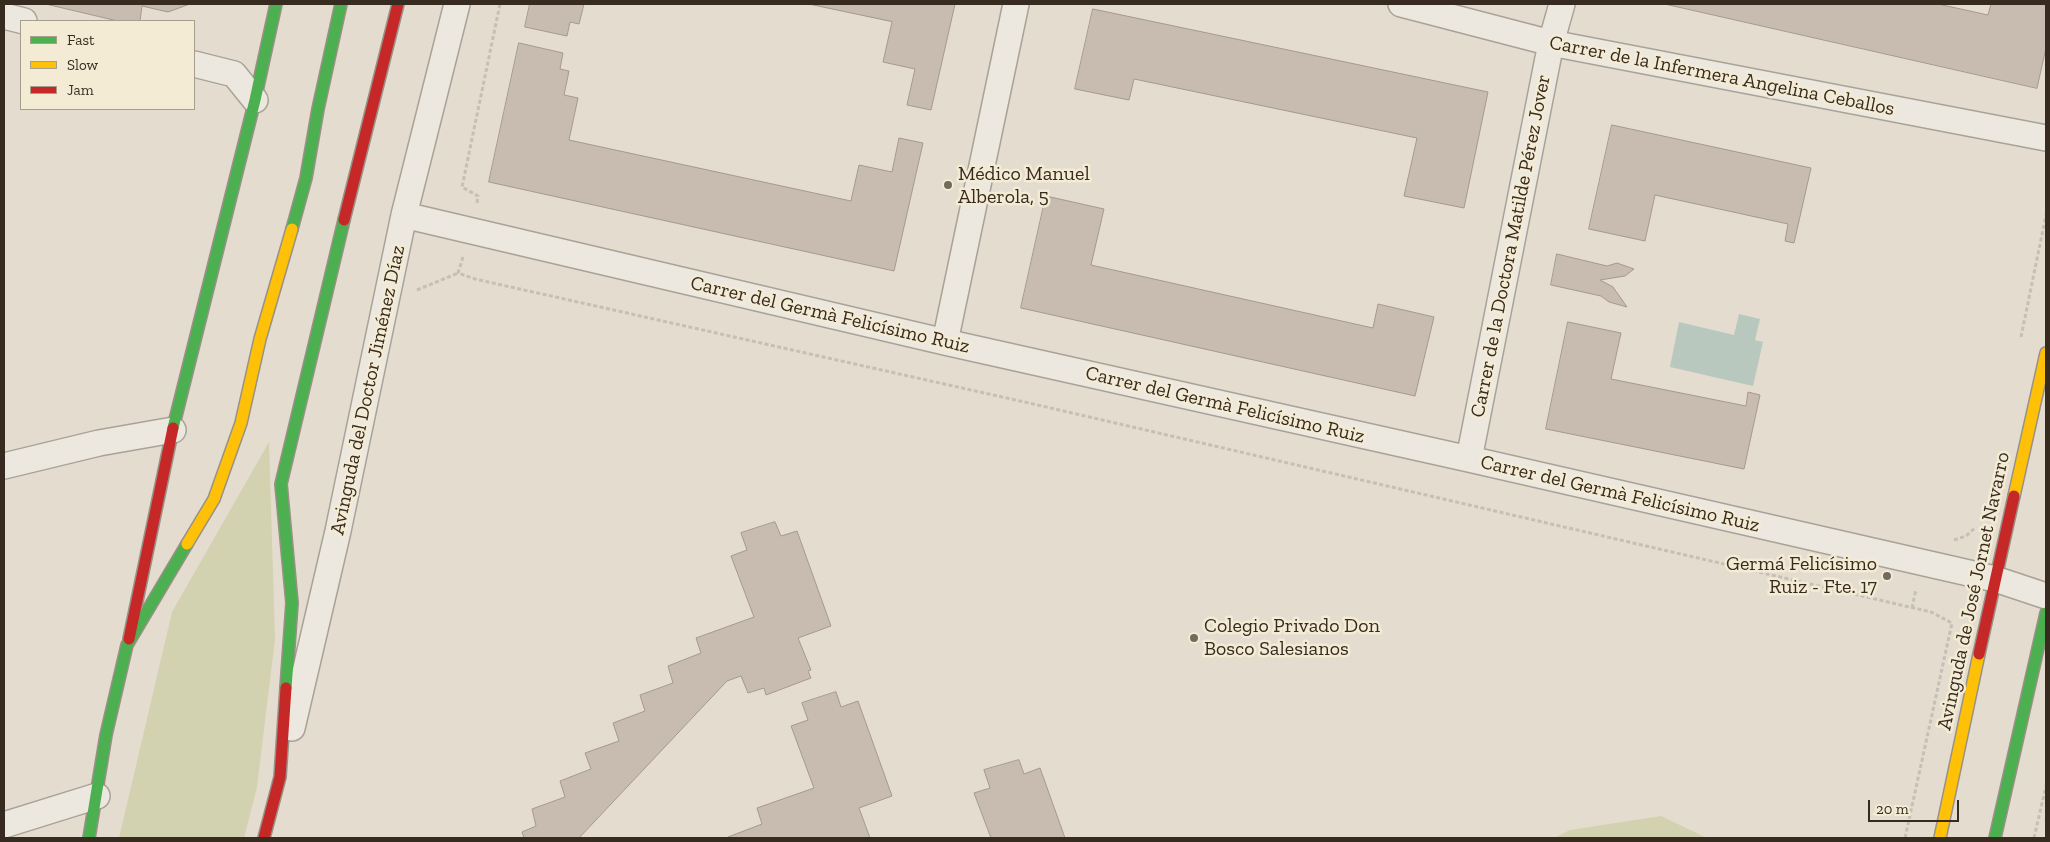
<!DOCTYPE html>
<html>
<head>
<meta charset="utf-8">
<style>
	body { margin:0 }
	#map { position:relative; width:2050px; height:842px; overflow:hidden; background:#e4dcce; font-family:"Zilla Slab",serif }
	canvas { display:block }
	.frame { position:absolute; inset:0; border:5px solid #372b20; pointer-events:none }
	.legend { position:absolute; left:20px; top:20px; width:175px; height:90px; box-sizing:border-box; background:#f4ebd5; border:1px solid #a89e8d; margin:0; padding:6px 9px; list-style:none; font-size:15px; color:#372b20 }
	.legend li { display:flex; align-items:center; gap:10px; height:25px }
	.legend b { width:25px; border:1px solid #a89e8d }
	.scale { position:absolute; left:1868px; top:800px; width:91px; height:22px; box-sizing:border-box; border:2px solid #372b20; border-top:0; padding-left:6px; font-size:15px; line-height:18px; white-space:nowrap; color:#372b20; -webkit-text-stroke:4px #f4ebd5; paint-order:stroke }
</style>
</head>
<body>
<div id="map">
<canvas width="2050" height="842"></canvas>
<div class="frame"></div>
<ul class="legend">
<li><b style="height:6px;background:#4caf50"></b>Fast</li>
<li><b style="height:6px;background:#ffc107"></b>Slow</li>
<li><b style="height:6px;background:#c62828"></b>Jam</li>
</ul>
<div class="scale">20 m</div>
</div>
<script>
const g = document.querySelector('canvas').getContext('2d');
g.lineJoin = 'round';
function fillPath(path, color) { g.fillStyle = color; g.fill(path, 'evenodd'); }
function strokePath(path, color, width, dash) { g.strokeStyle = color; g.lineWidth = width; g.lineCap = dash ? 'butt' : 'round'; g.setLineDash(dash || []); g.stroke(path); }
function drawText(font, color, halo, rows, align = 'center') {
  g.font = font + ' "Zilla Slab",serif'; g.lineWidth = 5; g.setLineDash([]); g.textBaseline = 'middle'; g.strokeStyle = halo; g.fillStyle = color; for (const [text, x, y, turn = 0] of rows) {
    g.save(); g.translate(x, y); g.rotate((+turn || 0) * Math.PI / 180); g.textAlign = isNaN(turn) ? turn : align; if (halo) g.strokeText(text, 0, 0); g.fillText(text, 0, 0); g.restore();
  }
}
const green = new Path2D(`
	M269,442L275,639L257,787L244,838H119L172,612Z
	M1661,816L1707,838H1554L1570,830Z`);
const water = new Path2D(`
	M1739,314L1760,319L1755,340L1763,342L1753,386L1670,367L1679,322L1734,335Z`);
const building = new Path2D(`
	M46,4H190L168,12L142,6L140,21H118Z
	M530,4H584L579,24L570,22L567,36L525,27Z
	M809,4H955L931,110L907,105L915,69L883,62L892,22Z
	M1665,4H1938L1988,15L1991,4H2046V48L2037,88Z
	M1093,9L1488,92L1464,208L1404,196L1417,138L1134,79L1129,100L1075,89Z
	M519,43L563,53L560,69L569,71L564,95L578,98L569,140L851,201L859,165L892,172L899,138L923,143L894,271L489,182Z
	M1612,125L1811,168L1794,243L1785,241L1788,224L1655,195L1645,241L1589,229Z
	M1046,196L1104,209L1091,265L1373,328L1378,304L1434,317L1415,396L1021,308Z
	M1557,254L1607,266L1617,263L1634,269L1625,276L1600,280L1613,287L1627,307L1609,302L1601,296L1551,285Z
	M1568,322L1621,333L1611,379L1746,406L1748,392L1760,395L1744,469L1546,429Z
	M775,522L781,536L797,531L831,626L798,638L811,670L808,671L811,678L766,695L764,688L748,693L741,676L727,681L579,838H524L522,832L536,826L532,809L565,797L560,781L591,769L585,753L619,741L613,723L645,711L640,695L673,683L668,666L701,653L696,638L754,617L731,556L747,550L741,533Z
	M836,692L841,707L858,701L892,796L859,808L870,838H729L728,837L762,824L757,808L814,788L791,726L808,720L802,703Z
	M1019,760L1024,774L1040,768L1065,838H991L974,793L990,788L984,770Z`);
const path = new Path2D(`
	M477,203L478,196L462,187L500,4
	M463,257L458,273L475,279L1029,403L1931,612L1952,623L1905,838
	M417,290L458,273
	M2021,337L2046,215
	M1954,540L1966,536L1976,527
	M1912,608L1916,589
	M2034,838L2046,786`);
const street = new Path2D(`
	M1401,4L1551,43L2046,138
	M4,16L24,21
	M194,64L234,74L255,100
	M404,215L945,342L1469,459L1995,579L2046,596
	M945,342L1016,4
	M1469,459L1551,43L1562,4
	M4,466L99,443L173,430
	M292,728L338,531L404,215L457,4
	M4,825L97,796`);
const fast = new Path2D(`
	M292,229L306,178L318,109L341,4
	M173,428L255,100L276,4
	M286,688L292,603L281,484L344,220
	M89,838L106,735L127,645L187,544
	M1995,838L2046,613`);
const slow = new Path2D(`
	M2014,496L2046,353
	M187,544L214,499L241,423L260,339L292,229
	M1940,838L1979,654`);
const jam = new Path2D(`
	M344,220L398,4
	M129,639L173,428
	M1979,654L2014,496
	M264,838L280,777L286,688`);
const markers = [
	[948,185,5,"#74695d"],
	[1887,576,5,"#74695d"],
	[1194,638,5,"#74695d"]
];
const streetNames = [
	["Carrer de la Infermera Angelina Ceballos",1722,76,11],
	["Carrer de la Doctora Matilde Pérez Jover",1511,246,-79],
	["Carrer del Germà Felicísimo Ruiz",830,315,13],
	["Avinguda del Doctor Jiménez Díaz",368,390,-78],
	["Carrer del Germà Felicísimo Ruiz",1225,405,13],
	["Carrer del Germà Felicísimo Ruiz",1620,494,13],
	["Avinguda de José Jornet Navarro",1974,591,-78]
];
const poiNames = [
	["Médico Manuel",958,174],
	["Alberola, 5",958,197],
	["Germá Felicísimo",1877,564,"right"],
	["Ruiz - Fte. 17",1877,587,"right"],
	["Colegio Privado Don",1204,626],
	["Bosco Salesianos",1204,649]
];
fillPath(green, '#d2d2b1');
fillPath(water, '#b9c8bf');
fillPath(building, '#c7bcaf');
strokePath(building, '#a4998e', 1);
strokePath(street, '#a9a297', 28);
strokePath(fast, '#999187', 14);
strokePath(slow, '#999187', 14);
strokePath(jam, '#999187', 14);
strokePath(path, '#c5bfb6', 3, [4, 2.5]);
strokePath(street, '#ece8e0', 25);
strokePath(fast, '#4caf50', 11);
strokePath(slow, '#ffc107', 11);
strokePath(jam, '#c62828', 11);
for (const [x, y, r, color] of markers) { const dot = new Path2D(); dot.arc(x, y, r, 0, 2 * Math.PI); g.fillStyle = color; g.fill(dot); strokePath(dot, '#f4ebd5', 2); }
drawText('20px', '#372b20', '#f4ebd5', streetNames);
drawText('20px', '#372b20', '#f4ebd5', poiNames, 'left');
</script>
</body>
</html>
